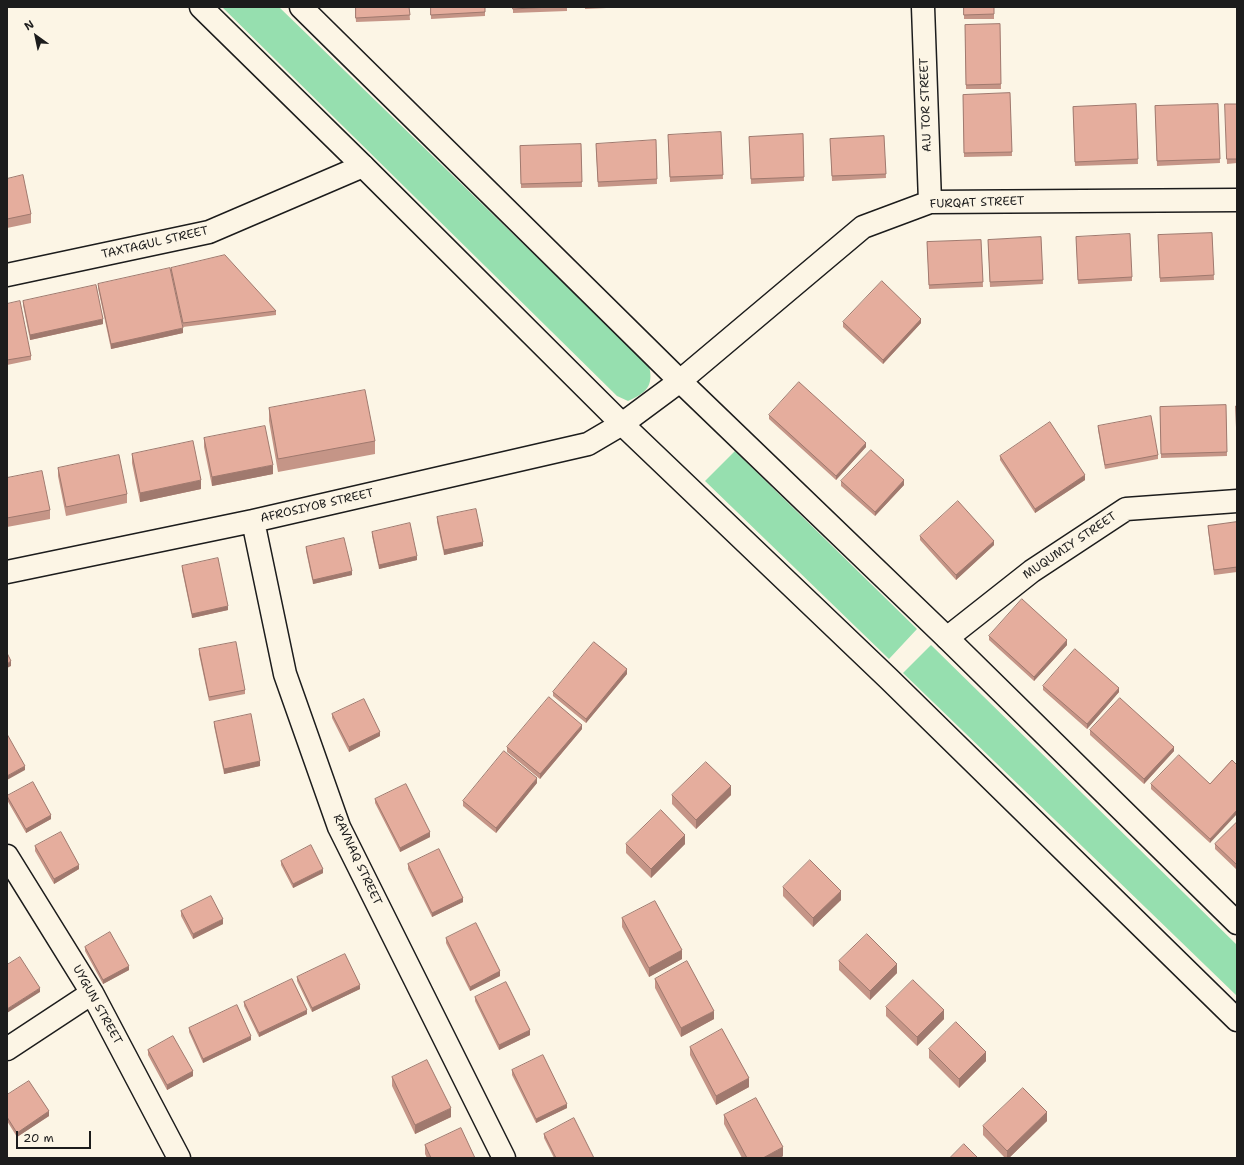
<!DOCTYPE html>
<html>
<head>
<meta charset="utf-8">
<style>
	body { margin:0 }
	#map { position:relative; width:1244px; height:1165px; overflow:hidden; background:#fcf5e5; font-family:"Shantell Sans",sans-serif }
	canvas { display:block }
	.frame { position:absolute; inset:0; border:8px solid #1c1c1c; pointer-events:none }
	.north { position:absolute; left:16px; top:16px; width:40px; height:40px; -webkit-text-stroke:3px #fcf5e5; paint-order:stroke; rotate:327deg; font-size:11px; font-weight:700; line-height:16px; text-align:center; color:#1c1c1c }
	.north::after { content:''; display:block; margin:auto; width:14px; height:18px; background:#1c1c1c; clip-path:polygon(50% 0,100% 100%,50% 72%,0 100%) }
	.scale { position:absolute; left:16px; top:1131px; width:75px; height:18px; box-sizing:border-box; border:2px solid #1c1c1c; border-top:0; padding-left:5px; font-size:12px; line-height:14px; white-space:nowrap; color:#1c1c1c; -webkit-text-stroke:3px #fcf5e5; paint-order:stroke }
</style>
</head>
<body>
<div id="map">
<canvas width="1244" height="1165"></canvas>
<div class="frame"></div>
<div class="north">N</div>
<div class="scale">20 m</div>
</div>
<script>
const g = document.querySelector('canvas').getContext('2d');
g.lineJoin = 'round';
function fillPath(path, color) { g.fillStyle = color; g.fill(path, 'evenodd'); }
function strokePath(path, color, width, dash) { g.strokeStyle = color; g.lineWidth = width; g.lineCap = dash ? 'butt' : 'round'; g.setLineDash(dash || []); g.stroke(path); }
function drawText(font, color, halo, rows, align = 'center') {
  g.font = font + ' "Shantell Sans",sans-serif'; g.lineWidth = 4; g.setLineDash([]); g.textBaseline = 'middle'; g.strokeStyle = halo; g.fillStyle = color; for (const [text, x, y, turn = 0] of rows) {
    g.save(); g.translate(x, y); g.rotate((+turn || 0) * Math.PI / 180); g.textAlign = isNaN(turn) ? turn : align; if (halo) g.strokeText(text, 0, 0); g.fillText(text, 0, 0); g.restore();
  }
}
const green = new Path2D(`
	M222,7H279L649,366C654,386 646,393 628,401L617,396Z
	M735,451L917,629L889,659L705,481Z
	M931,645L1237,945V996L903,673Z`);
const minor = new Path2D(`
	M923,7L930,202
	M7,275L209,232L363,166
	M253,521L285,674L339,827L504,1158
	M7,572L253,521L588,444L622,424L680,381L863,227L930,202L1237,200
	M947,638L1032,571L1126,509L1237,501
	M7,856L92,993L179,1158
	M7,1049L92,993`);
const tertiary = new Path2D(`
	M201,7L363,166L622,424L889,679L1237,1020
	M301,7L680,381L947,638L1237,923`);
const wall = new Path2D(`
	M355,7H409L410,20L356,22Z
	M431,7H485V16L431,19Z
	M513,7H567V11L513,13Z
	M585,7H628L585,9Z
	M964,7H994V19H964Z
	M1000,24L1001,89H966L965,25Z
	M1010,93L1012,156L964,157L963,95Z
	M1136,104L1138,164L1075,166L1073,107Z
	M1218,104L1220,163L1157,166L1155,106Z
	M1225,104H1237V163L1227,164Z
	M721,132L723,179L670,182L668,139Z
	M803,134L804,181L751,184L749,137Z
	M884,136L886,178L832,181L830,139Z
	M656,140L657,184L598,187L596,148Z
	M581,144L582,187L521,188L520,146Z
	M7,179L31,214V223L7,228Z
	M1212,233L1214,280L1160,282L1158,235Z
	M1041,237L1043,284L990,287L988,240Z
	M1076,237L1132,277V281L1078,284Z
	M981,240L983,287L929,289L927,242Z
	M171,268L276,311V315L183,327L171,272Z
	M98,284L183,333L111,349L98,288Z
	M23,301L103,324L30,340L23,305Z
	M7,304L31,356V360L7,365Z
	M843,322L921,323L883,364L843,327Z
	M1226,405L1227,456L1161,458L1160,407Z
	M269,408L375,441V454L278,472L269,421Z
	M769,415L866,447L836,480L769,419Z
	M1098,426L1158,455V459L1105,469L1098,430Z
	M204,438L273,474L212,486L204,447Z
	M132,454L201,489L140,502L132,463Z
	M1000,456L1085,480L1035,513L1000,460Z
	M58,468L127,494V503L66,516L58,476Z
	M7,478L50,510V519L7,527Z
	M841,481L904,485L875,516L841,486Z
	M437,517L483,546L444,555L437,522Z
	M1237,522V572L1214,575L1208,530V526Z
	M372,532L417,560L379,569L372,536Z
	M920,536L994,545L956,580L920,540Z
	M306,547L352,575L313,584L306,551Z
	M182,566L228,610L192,618L182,570Z
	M989,636L1067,645L1034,681L989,640Z
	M199,649L245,690V694L209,701L199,654Z
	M627,674L586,723L553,696V692Z
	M1043,686L1119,692L1087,729L1043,690Z
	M332,714L380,736L349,752L332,718Z
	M214,722L260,766L224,774L214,726Z
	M582,729L540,779L507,752V747Z
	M1090,730L1174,751L1144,784L1090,735Z
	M1232,760L1210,843L1151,789V784H1210Z
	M537,783L496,833L463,806V801Z
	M672,795H731L696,829L672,804Z
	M7,796L51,819L26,833L7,800Z
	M375,799L430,837L400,852L375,803Z
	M1237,822V870L1215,849V844Z
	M626,844H685L651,878L626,853Z
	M35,846L79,869L54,884L35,851Z
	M281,861L323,873L293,888L281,865Z
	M408,864L463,902L432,917L408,869Z
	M783,887L841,900L813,927L783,896Z
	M181,911L223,924L193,939L181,916Z
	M622,918L682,959L649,977L622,927Z
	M446,938L500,976L470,991L446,943Z
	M85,947L129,970L103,984L85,951Z
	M839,961L897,973L870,1000L839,970Z
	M297,977L360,989L312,1012L297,981Z
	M655,979L714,1019L681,1037L655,988Z
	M475,997L530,1035L499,1050L475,1001Z
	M244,1002L307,1014L259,1037L244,1006Z
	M886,1007L944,1019L917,1046L886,1016Z
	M189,1028L251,1040L203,1063L189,1032Z
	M690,1047L749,1087L716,1105L690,1055Z
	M929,1049L986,1061L959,1088L929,1058Z
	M148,1050L193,1076L167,1090L148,1055Z
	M512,1070L567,1108L536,1123L512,1075Z
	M392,1077L451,1117L415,1134L392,1086Z
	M7,1095L49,1116L17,1137L7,1121Z
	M724,1115L783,1156L780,1158H742L724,1124Z
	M1047,1121L1009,1158H1005L983,1135V1126Z
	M544,1134L594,1158H554L544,1138Z
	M425,1145L475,1158H427L425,1154Z`);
const shadedWall = new Path2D(`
	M103,319V324L30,340V335Z
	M921,319V323L883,364V360Z
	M183,328V333L111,349V344Z
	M866,443V447L836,480V476Z
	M273,465V474L212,486V477Z
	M1085,475V480L1035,513V509Z
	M201,480V489L140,502V493Z
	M904,480V485L875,516V512Z
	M994,541V545L956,580V575Z
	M483,542V546L444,555V550Z
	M417,556V560L379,569V565Z
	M352,571V575L313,584V580Z
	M228,606V610L192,618V614Z
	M1067,640V645L1034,681V677Z
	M11,661V666L7,668V664Z
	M627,669V674L586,723V719Z
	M1119,688V692L1087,729V724Z
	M582,725V729L540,779V774Z
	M380,732V736L349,752V747Z
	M1174,747V751L1144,784V779Z
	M260,761V766L224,774V769Z
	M25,766V770L7,780V776Z
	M537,778V783L496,833V828Z
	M731,786V795L696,829V820Z
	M1237,810V814L1210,843V839Z
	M51,815V819L26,833V829Z
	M430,832V837L400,852V848Z
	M685,835V844L651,878V869Z
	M79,865V869L54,884V879Z
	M323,869V873L293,888V884Z
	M841,891V900L813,927V918Z
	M463,898V902L432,917V913Z
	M223,919V924L193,939V934Z
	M682,950V959L649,977V968Z
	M897,964V973L870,1000V991Z
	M129,966V970L103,984V980Z
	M500,971V976L470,991V987Z
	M360,985V989L312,1012V1008Z
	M40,988V992L7,1013V1009Z
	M307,1010V1014L259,1037V1033Z
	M944,1010V1019L917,1046V1037Z
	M714,1011V1019L681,1037V1028Z
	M530,1030V1035L499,1050V1045Z
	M251,1036V1040L203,1063V1059Z
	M986,1052V1061L959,1088V1079Z
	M193,1071V1076L167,1090V1085Z
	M749,1078V1087L716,1105V1096Z
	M567,1104V1108L536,1123V1119Z
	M451,1108V1117L415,1134V1125Z
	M49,1111V1116L17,1137V1133Z
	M1047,1112V1121L1009,1158H1007V1151Z
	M783,1147V1156L780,1158H763Z`);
const building = new Path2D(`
	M356,7H409L410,15L356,18Z
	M431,7H485V12L431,15Z
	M513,7H551L513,9Z
	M964,7H994V14L964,15Z
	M1000,24L1001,84L966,85L965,25Z
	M1010,93L1012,152L964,153L963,95Z
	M1136,104L1138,159L1075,162L1073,107Z
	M1218,104L1220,159L1157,161L1155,106Z
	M1225,104H1237V159H1227Z
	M721,132L723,175L670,177L668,135Z
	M803,134L804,177L751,179L749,137Z
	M884,136L886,174L832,176L830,139Z
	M656,140L657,179L598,182L596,144Z
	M581,144L582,182L521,184L520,146Z
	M23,175L31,214L7,219V179Z
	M1212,233L1214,275L1160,278L1158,235Z
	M1130,234L1132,277L1078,280L1076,237Z
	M1041,237L1043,280L990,282L988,240Z
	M981,240L983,282L929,285L927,242Z
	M225,255L276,311L183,323L171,268Z
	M170,268L183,328L111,344L98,284Z
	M882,281L921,319L883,360L843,322Z
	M96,285L103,319L30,335L23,301Z
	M20,301L31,356L7,360V304Z
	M799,382L866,443L836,476L769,415Z
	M365,390L375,441L278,459L269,408Z
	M1226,405L1227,452L1161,454L1160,407Z
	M1236,406H1237V439Z
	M1151,416L1158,455L1105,465L1098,426Z
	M1050,422L1085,475L1035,509L1000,456Z
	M265,426L273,465L212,477L204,438Z
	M193,441L201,480L140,493L132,454Z
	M871,450L904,480L875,512L841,481Z
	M119,455L127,494L66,507L58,468Z
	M42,471L50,510L7,518V478Z
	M958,501L994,541L956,575L920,536Z
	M476,509L483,542L444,550L437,517Z
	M1237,522V567L1214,570L1208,526Z
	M410,523L417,556L379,565L372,532Z
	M344,538L352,571L313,580L306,547Z
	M218,558L228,606L192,614L182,566Z
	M1022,599L1067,640L1034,677L989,636Z
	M236,642L245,690L209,697L199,649Z
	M594,642L627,669L586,719L553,692Z
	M1075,649L1119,688L1087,724L1043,686Z
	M7,653L11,661L7,664Z
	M549,697L582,725L540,774L507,747Z
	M1120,698L1174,747L1144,779L1090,730Z
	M364,699L380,732L349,747L332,714Z
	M251,714L260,761L224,769L214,722Z
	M7,734L25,766L7,776Z
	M504,751L537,778L496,828L463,801Z
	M1179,755L1210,784L1232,760L1237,765V810L1210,839L1151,784Z
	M706,762L731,786L696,820L672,795Z
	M33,782L51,815L26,829L7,796Z
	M406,784L430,832L400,848L375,799Z
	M661,810L685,835L651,869L626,844Z
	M1237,822V865L1215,844Z
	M61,832L79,865L54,879L35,846Z
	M311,845L323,869L293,884L281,861Z
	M439,849L463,898L432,913L408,864Z
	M810,860L841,891L813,918L783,887Z
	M211,896L223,919L193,934L181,911Z
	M655,901L682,950L649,968L622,918Z
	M476,923L500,971L470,987L446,938Z
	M110,932L129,966L103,980L85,947Z
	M867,934L897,964L870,991L839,961Z
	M345,954L360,985L312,1008L297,977Z
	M20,957L40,988L7,1009V965Z
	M687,961L714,1011L681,1028L655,979Z
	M292,979L307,1010L259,1033L244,1002Z
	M913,980L944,1010L917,1037L886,1007Z
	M506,982L530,1030L499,1045L475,997Z
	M237,1005L251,1036L203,1059L189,1028Z
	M956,1022L986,1052L959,1079L929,1049Z
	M722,1029L749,1078L716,1096L690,1047Z
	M173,1036L193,1071L167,1085L148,1050Z
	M543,1055L567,1104L536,1119L512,1070Z
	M427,1060L451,1108L415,1125L392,1077Z
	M29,1081L49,1111L17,1133L7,1117V1095Z
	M1023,1088L1047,1112L1007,1151L983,1126Z
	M756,1098L783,1147L763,1158H747L724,1115Z
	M574,1118L594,1158H556L544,1134Z
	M461,1128L475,1158H431L425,1145Z
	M964,1144L978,1158H950Z`);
const streetNames = [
	["A.U TOR STREET",926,105,-92],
	["FURQAT STREET",977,203,-2],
	["TAXTAGUL STREET",155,243,-13],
	["AFROSIYOB STREET",317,506,-13],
	["MUQUMIY STREET",1070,546,-34],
	["RAVNAQ STREET",357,860,65],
	["UYGUN STREET",97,1005,61]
];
fillPath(green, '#96dfaf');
strokePath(minor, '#1c1c1c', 25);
strokePath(tertiary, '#1c1c1c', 25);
strokePath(minor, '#fcf5e5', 22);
strokePath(tertiary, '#fcf5e5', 22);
fillPath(wall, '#c59587');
fillPath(shadedWall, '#a0796e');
fillPath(building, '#e5ad9d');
strokePath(building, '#a0796e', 1);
drawText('12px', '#1c1c1c', '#fcf5e5', streetNames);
</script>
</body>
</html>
